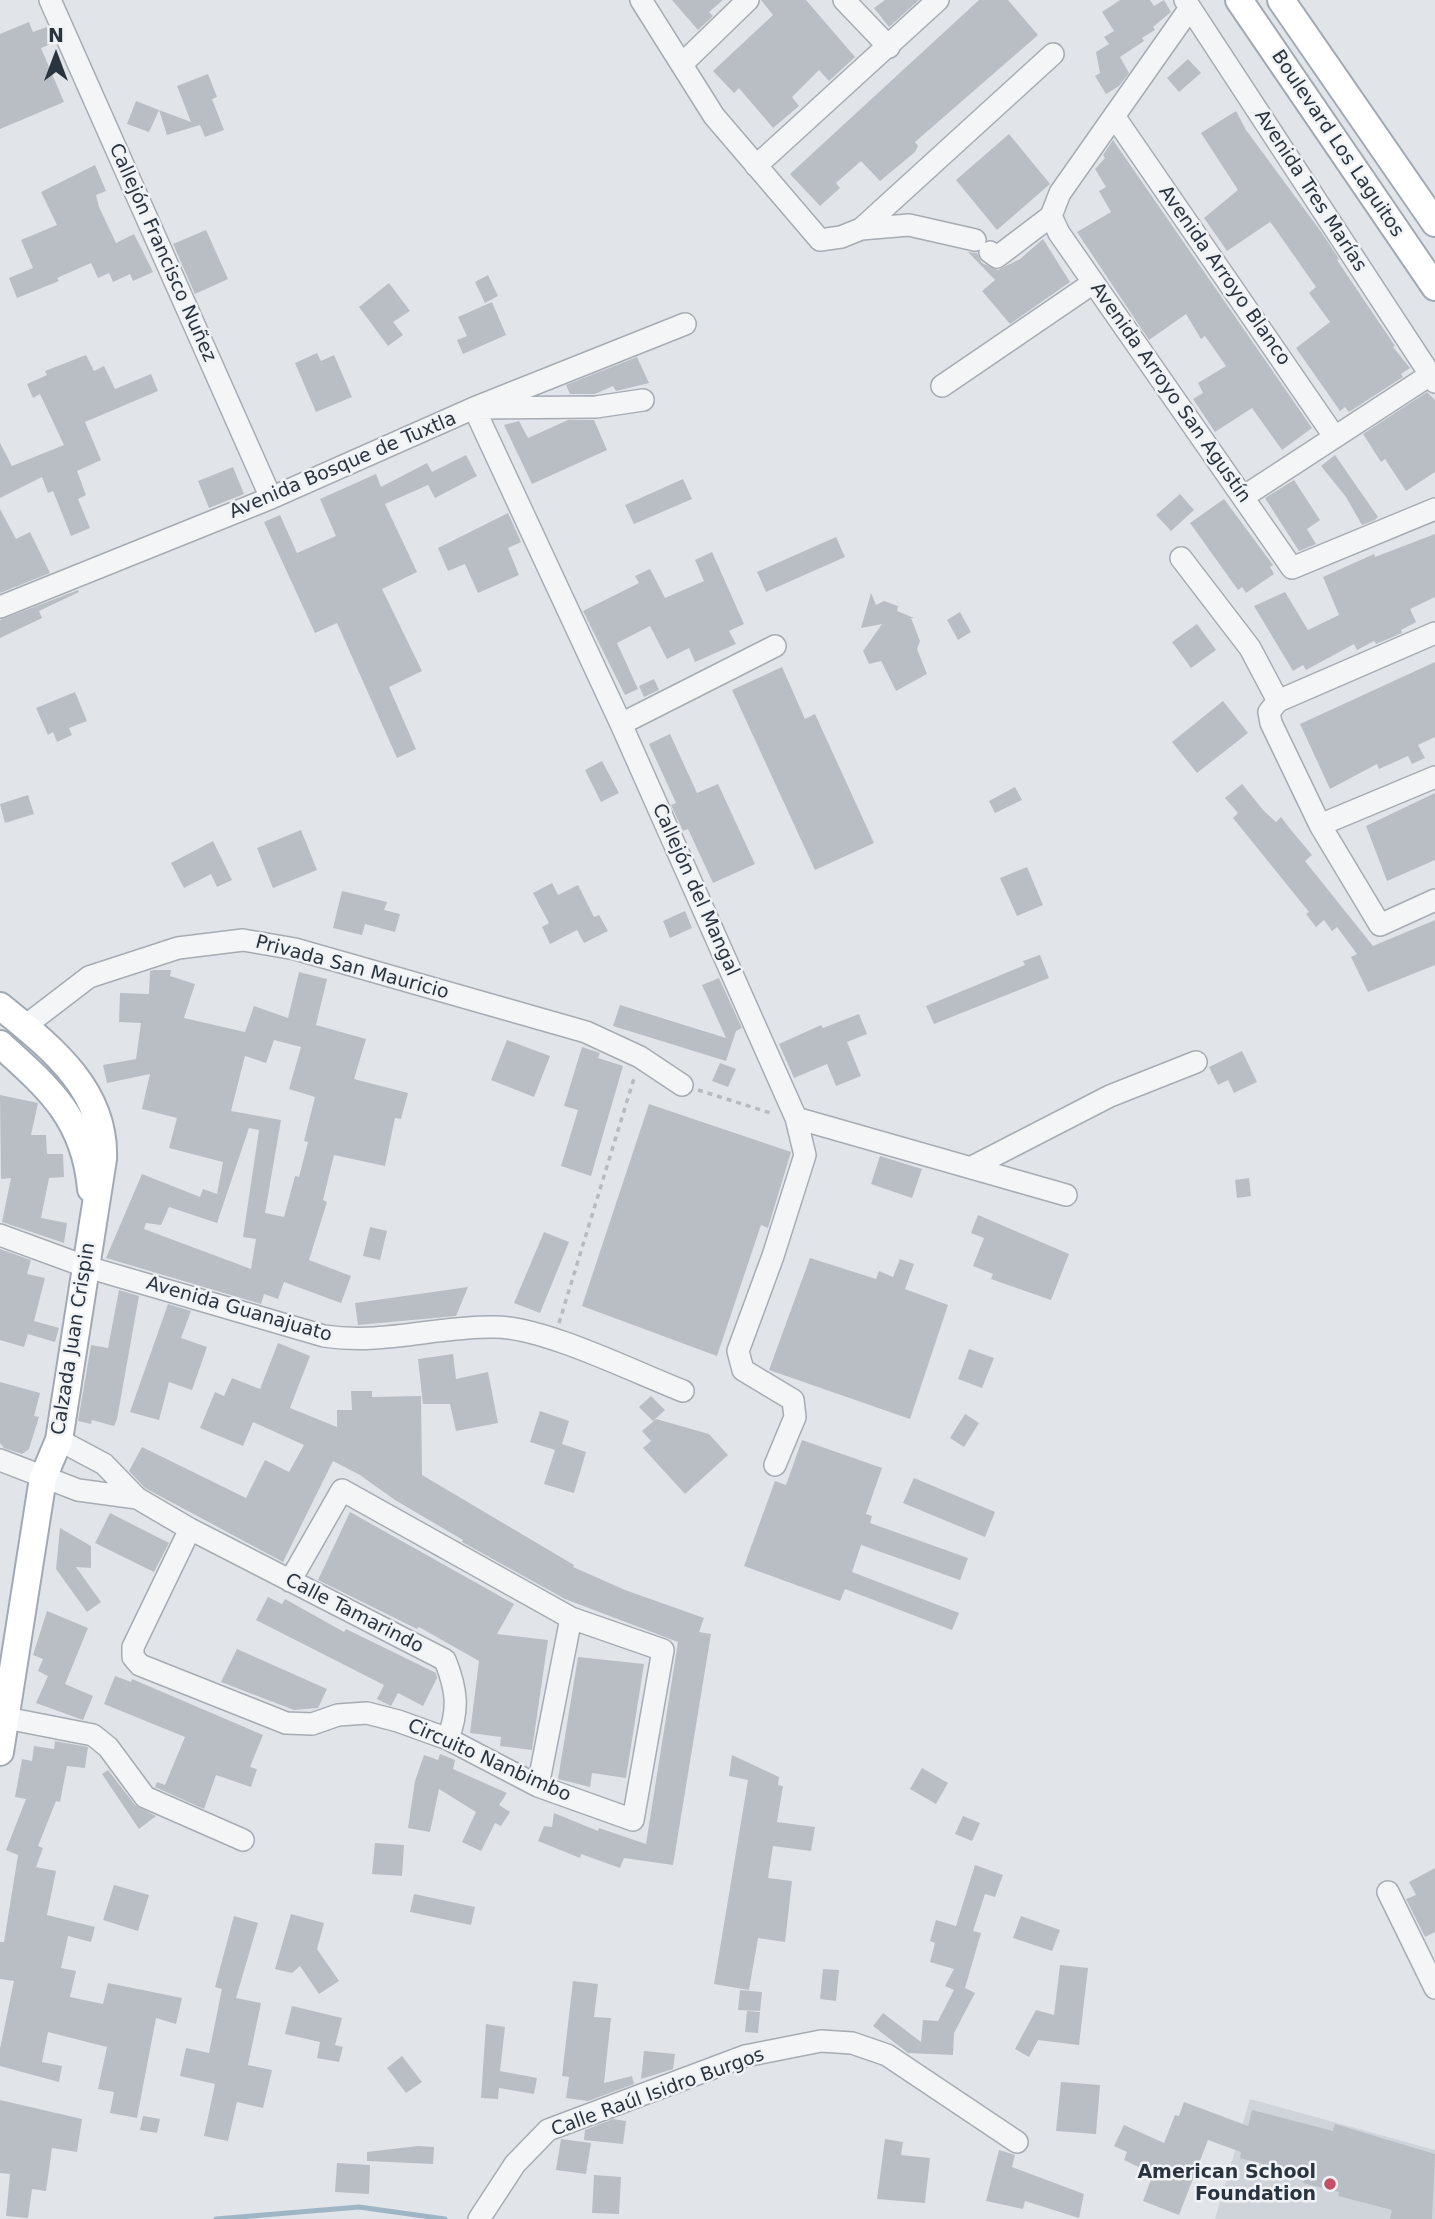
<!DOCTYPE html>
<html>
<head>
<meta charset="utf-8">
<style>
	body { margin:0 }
	#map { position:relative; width:1435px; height:2219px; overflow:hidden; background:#e1e5e9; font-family:"DejaVu Sans",sans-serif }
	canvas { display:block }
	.north { position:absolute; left:21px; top:21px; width:70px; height:70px; -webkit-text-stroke:5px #f0f3f6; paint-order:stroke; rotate:0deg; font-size:19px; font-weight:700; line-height:28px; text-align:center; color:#2a343f }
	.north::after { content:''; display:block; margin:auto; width:24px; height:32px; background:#2a343f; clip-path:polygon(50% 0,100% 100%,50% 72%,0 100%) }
</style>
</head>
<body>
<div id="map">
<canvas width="1435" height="2219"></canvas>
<div class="north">N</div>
</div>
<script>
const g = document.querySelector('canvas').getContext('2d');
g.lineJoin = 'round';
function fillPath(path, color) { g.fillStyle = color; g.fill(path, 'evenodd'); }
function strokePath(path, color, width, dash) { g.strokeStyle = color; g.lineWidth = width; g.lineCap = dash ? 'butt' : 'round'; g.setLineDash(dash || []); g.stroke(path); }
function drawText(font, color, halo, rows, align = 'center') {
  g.font = font + ' "DejaVu Sans",sans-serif'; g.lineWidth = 5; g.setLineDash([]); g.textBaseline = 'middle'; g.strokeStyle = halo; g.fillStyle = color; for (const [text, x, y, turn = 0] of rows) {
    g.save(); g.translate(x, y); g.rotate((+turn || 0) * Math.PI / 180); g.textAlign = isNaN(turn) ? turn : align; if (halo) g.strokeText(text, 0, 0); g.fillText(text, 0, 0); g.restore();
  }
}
const built = new Path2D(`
	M1250,2099L1435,2150V2219H1215Z`);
const stream = new Path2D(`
	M216,2219L359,2207L445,2219`);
const building = new Path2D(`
	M672,0H723L709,12L713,16L698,30Z
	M761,0H806L855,57L829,81L819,70L792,97L799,106L773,128L739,88L734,93L713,71L773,15Z
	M885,0H919L889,27L874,8Z
	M979,0H1008L1038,35L915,142L918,146L915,152L880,181L861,161L836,183L840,188L820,206L790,174Z
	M1120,0H1150L1154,6L1164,0L1171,12L1153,27L1155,30L1142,38L1144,41L1120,57L1129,73L1119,86L1106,94L1095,76L1100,73L1096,52L1109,44L1104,37L1114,31L1102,12Z
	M29,22L33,32L47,27L54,43L41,48L64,102L0,129V34Z
	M1188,59L1201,73L1179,92L1167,78Z
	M208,74L217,97L212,99L224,130L205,137L200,125L167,135L159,110L191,122L177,86Z
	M136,101L159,110L149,132L127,124Z
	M1236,111L1246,130L1322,233L1339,259L1337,260L1395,346L1393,347L1410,368L1401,374L1403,377L1349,412L1345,407L1340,411L1296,348L1330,322L1309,293L1316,287L1274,227L1270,222L1227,251L1204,218L1238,190L1201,133Z
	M1009,134L1050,184L997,230L956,180Z
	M1113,140L1312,428L1282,450L1252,408L1215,432L1193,399L1203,393L1198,383L1226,366L1205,336L1201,339L1186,314L1149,340L1077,232L1111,212L1099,191L1106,187L1095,169L1105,158L1103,155Z
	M95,165L106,191L96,195L99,207L116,243L134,234L153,272L133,281L130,274L113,282L109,273L98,278L91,263L57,278L59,281L17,298L9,278L33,268L21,240L57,225L41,192Z
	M206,230L228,279L195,294L173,244Z
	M1043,239L1070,282L1010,324L982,291L995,280L968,252L977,253L982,263L998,270L1020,259Z
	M488,275L498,296L485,303L475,282Z
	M389,283L410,311L393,322L403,335L388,346L359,307Z
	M492,302L506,335L463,354L457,340L467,336L458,317Z
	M317,353L321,361L334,355L352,397L316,412L295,363Z
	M86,355L94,371L104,366L115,389L151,374L158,391L85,422L101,460L77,471L86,495L78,499L90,528L71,536L53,491L48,493L42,477L0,498V443L12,466L64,445L40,394L33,398L27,384L47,375L45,371Z
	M637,357L649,383L616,391L613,386L595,394H570L566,385Z
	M1427,392L1435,400V472L1406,491L1385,459L1381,462L1363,434Z
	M568,420H594L607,450L532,484L504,425L519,421L528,438Z
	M466,455L477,476L435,498L428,485L385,504L417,572L382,589L422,671L389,687L416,749L397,758L337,623L315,633L264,522L280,515L297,553L336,536L320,499L376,474L381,487L427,463L432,472Z
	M1335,455L1378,517L1375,520L1362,525L1346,497L1321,466Z
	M233,467L244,494L209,508L198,481Z
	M683,479L692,499L634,524L625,505Z
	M1294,480L1320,520L1307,529L1316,544L1299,551L1265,498Z
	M1180,494L1194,510L1171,531L1156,515Z
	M1224,499L1273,565L1270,567L1274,574L1246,593L1242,587L1238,590L1190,523Z
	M0,509L16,539L30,532L50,573L0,593Z
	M508,513L521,542L508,548L519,575L478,593L465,564L448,571L438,548Z
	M1435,534V597L1410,609L1416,622L1401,630L1402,633L1376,644L1374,641L1357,650L1354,644L1306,670L1303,665L1293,671L1254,606L1285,592L1308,630L1339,615L1323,577L1374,554L1375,557Z
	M836,537L845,557L766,592L757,572Z
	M712,552L744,624L729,631L736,644L695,662L689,648L667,659L650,626L617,643L638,689L625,695L583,611L639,583L635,576L650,569L665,598L704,581L695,560Z
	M78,590L79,592L39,611L42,618L0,638V620Z
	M871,593L876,605L884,601L898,606L897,611L914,618H911L920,641L917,649L927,674L896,691L881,661L869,664L863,651L882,624L861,628Z
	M960,612L971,632L958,640L947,620Z
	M1197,624L1216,650L1191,668L1172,642Z
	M1435,662V737L1418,745L1425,758L1412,764L1408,756L1379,769L1377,764L1330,789L1300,724Z
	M782,667L805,719L815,714L874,843L815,870L732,690Z
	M654,679L659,690L644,697L639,686Z
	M75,692L87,721L69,728L72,735L57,742L53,732L48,735L36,708Z
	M1223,701L1248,733L1197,773L1172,742Z
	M670,734L697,793L718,784L755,864L713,883L688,829L683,831L671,805L676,803L649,744Z
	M602,761L619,793L601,802L585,770Z
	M1242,784L1264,811L1276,822L1281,817L1291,830L1312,855L1305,861L1373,946L1435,920V965L1368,992L1351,957L1357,954L1337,927L1332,931L1324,920L1316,927L1306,914L1309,912L1233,818L1238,813L1225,798Z
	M1015,787L1022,800L995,813L989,801Z
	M1435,793V860L1387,881L1366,826Z
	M28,795L34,814L5,823L0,804Z
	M301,830L317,870L273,888L257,848Z
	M213,841L232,880L217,887L211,874L184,888L171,863Z
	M1027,867L1043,905L1017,916L1000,878Z
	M552,883L558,895L578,885L594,917L599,915L608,931L584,943L577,930L550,944L542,927L549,923L533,893Z
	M342,891L387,902L384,910L400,914L395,932L365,924L362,935L333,928Z
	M685,911L692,928L670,938L663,921Z
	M1040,955L1049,978L934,1024L926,1006L1025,965L1023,961Z
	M154,970H171L170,976L195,984L184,1018L245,1032L254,1006L288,1018L299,972L327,979L316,1025L366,1039L354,1079L408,1093L401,1119L395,1118L385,1166L334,1155L323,1200L327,1202L309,1260L351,1276L341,1303L284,1282L278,1299L264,1294L261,1304L106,1258L142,1174L200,1197L203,1189L217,1194L223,1162L169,1148L177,1118L142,1109L150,1074L107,1083L103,1065L136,1059L141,1023L119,1022L120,993L149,994L150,971ZM274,1040L301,1047L289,1089L315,1097L304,1141L308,1142L299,1177L295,1176L284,1217L265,1213L281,1120L231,1111L245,1056L266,1063ZM249,1128L259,1130L243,1237L256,1239L251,1269L144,1229L146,1223L161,1225L169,1207L217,1223Z
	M719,978L742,1028L736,1031L726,1061L613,1026L620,1005L726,1038L702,985Z
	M859,1014L867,1034L847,1042L861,1076L836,1086L827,1064L794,1078L779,1044L821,1025L823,1028Z
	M507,1040L550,1056L534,1097L491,1080Z
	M582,1047L600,1053L598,1058L623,1066L591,1176L561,1166L578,1110L564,1106Z
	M1242,1051L1257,1082L1234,1093L1228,1080L1218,1085L1209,1067Z
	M720,1063L736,1069L728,1087L712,1081Z
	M0,1095L38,1103L31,1135H46L47,1154H63L64,1177L49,1178L41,1218L67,1223L64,1243L2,1222L11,1178L1,1179Z
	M649,1104L791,1152L768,1228L761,1225L717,1356L582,1306Z
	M880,1156L922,1169L912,1198L871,1184Z
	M1249,1178L1251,1196L1237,1198L1235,1180Z
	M978,1215L1069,1254L1051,1300L991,1279L993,1274L973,1266L984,1238L971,1233Z
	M370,1227L387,1231L380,1260L363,1256Z
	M544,1232L569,1242L540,1313L514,1303Z
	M0,1249L31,1260L27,1274L45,1278L34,1321L59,1328L55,1342L28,1334L24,1347L0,1340Z
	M810,1258L876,1279L879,1271L893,1277L900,1259L914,1264L905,1289L948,1305L910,1419L769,1370Z
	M468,1287L456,1316L358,1325L355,1303Z
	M119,1290L139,1296L117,1419L114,1426L92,1420L91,1424L78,1421L91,1345L108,1348Z
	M168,1304L191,1311L181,1338L207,1347L192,1390L169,1382L159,1420L130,1412Z
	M278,1343L310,1356L290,1408L337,1427V1410H352L351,1391H372V1397L421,1396L422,1475L574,1565L573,1567L625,1590L704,1618L699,1632L711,1634L673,1865L624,1858L620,1868L581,1854L580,1858L538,1841L544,1826L552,1827L554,1813L598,1831L599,1828L646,1844L678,1642L565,1599L462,1542L463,1540L395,1500L360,1475L333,1461L283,1562L145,1488L129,1471L142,1447L246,1498L265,1460L289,1472L304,1445L253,1422L243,1446L200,1428L215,1392L224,1396L232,1378L260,1389Z
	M969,1349L994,1358L982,1388L958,1379Z
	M453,1354L456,1379L488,1372L498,1423L456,1431L450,1404H423L418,1359Z
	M0,1382L40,1393L34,1416L39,1417L29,1449L22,1454L4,1448L0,1443Z
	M651,1396L665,1410L653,1421L639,1407Z
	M540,1411L569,1421L562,1444L586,1452L574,1493L544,1484L555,1450L530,1442Z
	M965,1414L979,1423L964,1447L950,1438Z
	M656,1419L709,1434L728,1455L685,1494L643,1448L651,1441L642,1431Z
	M802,1440L882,1468L866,1514L872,1516L870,1523L968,1558L960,1580L861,1545L852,1572L959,1613L952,1630L845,1589L840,1601L744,1566L775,1481L786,1485Z
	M914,1478L995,1512L985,1537L903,1503Z
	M350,1512L514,1604L497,1634L548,1640L532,1750L500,1746L501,1737L470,1733L479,1661L419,1627L417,1629L318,1580Z
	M110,1513L169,1543L154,1572L95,1543Z
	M60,1528L91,1546V1568L76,1567L101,1602L87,1612L56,1569Z
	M268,1597L282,1604L285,1599L344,1632L346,1629L436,1673L437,1678L423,1706L398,1693L391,1706L377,1699L384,1685L256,1620Z
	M47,1611L88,1628L65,1684L93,1696L83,1720L36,1703L48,1676L38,1671L43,1659L33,1655Z
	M237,1649L327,1689L318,1708L294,1710L221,1682Z
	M578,1657L644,1664L626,1778L592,1773L590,1787L558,1779Z
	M115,1676L131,1682L132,1679L263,1735L250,1767L257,1769L251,1787L216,1775L204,1809L155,1787L157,1782L165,1785L185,1737L104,1704Z
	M55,1741L88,1747L85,1768L67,1766L60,1802L56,1801L38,1846L43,1848L36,1867L56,1871L47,1915L95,1927L91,1942L68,1936L61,1968L76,1971L70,1997L103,2004L108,1983L182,1998L176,2024L156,2018L137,2118L110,2113L114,2092L98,2089L107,2047L48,2032L42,2062L62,2066L59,2082L0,2066V2049L14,1981L0,1979V1942H4L18,1855L6,1850L26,1799L15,1797L22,1759L32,1761L34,1746L54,1749Z
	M440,1754L455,1760L453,1769L507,1793L499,1805L510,1812L501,1826L495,1823L481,1851L462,1842L476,1812L439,1789L430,1832L408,1828L415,1781L424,1755L438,1760Z
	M732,1755L779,1777L778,1785L783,1786L777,1822L815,1827L811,1851L773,1846L768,1878L792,1881L785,1942L758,1938L749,1990L714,1984L748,1780L729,1776Z
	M922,1768L948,1783L936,1804L910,1789Z
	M108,1770L135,1805L156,1816L139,1829L102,1774Z
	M963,1816L980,1823L972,1841L955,1834Z
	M375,1843L404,1845L402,1876L372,1874Z
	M975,1865L1003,1875L995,1897L985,1894L973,1931L981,1933L965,1988L975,1993L954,2033L953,2055L908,2053L873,2026L883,2013L921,2042L923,2020L938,2021L954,1990L945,1986L954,1969L930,1962L935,1943L930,1941L936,1920L956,1926Z
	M1435,1868V1932L1425,1937L1406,1899L1416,1895L1409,1882Z
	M114,1885L149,1895L138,1931L103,1920Z
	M414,1894L475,1907L471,1925L410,1912Z
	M291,1914L324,1923L317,1949L339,1981L319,1994L300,1966L292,1973L275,1969Z
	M234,1916L258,1923L236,1998L261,2003L248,2065L272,2070L263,2108L237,2102L228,2141L204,2136L215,2084L180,2076L186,2048L209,2053L222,1989L215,1987Z
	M1021,1916L1060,1930L1052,1951L1013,1938Z
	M1060,1965L1088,1968L1079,2045L1038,2040L1029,2057L1015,2049L1036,2010L1054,2015Z
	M823,1969L839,1970L836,2001L820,1999Z
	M573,1981L598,1984L594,2017L611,2018L604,2083L632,2076L634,2084L588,2101L566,2098L569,2077L562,2076Z
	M740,1990L762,1992L760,2011L738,2010Z
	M292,2006L342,2018L335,2045L343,2047L339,2062L317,2058L320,2042L285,2034Z
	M747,2011L760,2012L758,2033L745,2032Z
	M486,2024L505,2027L500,2071L537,2078L534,2094L499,2088L498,2099L481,2098Z
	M644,2051L675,2054L673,2069L641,2079Z
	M402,2056L422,2082L406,2093L387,2068Z
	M1061,2082L1100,2085L1096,2134L1056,2131Z
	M0,2100L82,2119L77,2152L52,2148L46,2191L32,2189L28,2218L6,2216L10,2174L0,2173Z
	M1184,2102L1248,2126L1252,2110L1333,2131L1335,2124L1435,2154L1432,2219H1390L1392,2210L1338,2196L1339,2192L1303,2183L1305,2175L1240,2158L1241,2152L1208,2140L1179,2215L1143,2201L1153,2174L1124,2160L1127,2152L1114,2146L1124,2125L1164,2143L1175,2115L1179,2116Z
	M143,2116L160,2119L157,2133L140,2130Z
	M613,2119L626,2121L623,2144L584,2140L585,2130Z
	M561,2139L591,2143L586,2174L556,2170Z
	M885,2139L903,2142L901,2155L930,2158L925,2203L877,2199Z
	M418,2146L434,2147L433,2164L367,2161V2152Z
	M999,2150L1015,2155L1012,2167L1084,2194L1079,2218L1025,2201L1023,2209L986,2201Z
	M337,2163L370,2165L369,2194L335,2192Z
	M594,2175L621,2177L619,2214L592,2213Z`);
const path = new Path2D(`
	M698,1090L774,1114
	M559,1323L635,1075`);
const minor = new Path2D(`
	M50,0L271,498
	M641,0L714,116L820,240L841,237L861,229L1053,54
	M844,0L889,47
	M1185,0L1435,382
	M682,64L748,0
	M1114,116L1334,436
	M756,166L938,0
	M1051,216L1059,233L1292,568L1435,509
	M861,229L909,225L975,240
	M990,252L997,257L1051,216L1060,193L1190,8
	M942,386L1093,283
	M643,400L596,407L474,408L621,724L796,1118L805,1155L773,1256L738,1351L743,1370L793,1400L795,1417L775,1465
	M1243,497L1430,375
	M1181,558L1250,648L1278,701L1269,712L1271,723L1320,825L1380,925L1435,900
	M0,607L271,498L474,408L685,324
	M1278,701L1435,633
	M621,724L775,646
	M1320,825L1435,777
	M25,1026L89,977L178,948L243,940L295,949L586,1032L640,1057L682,1085
	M796,1118L1066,1195
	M972,1167L1110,1096L1196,1062
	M0,1235L87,1267L324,1336C384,1345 436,1326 495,1327C544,1327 634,1372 683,1391
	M59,1440L104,1464L137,1498L190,1529L445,1660C457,1690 459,1709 448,1739
	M0,1460L78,1490L137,1498
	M190,1529L133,1647V1657L140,1665L286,1723L312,1724L338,1715L367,1713L398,1721L448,1739L538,1786L633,1820L663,1650L571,1618L342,1490L290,1581
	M6,1718L93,1735L108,1747L145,1797L243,1840
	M538,1786L571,1618
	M1388,1892L1435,1988
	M479,2219L515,2164L548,2130L745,2056L821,2041L852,2043L887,2055L1017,2142`);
const major = new Path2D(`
	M1239,0L1435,287
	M1281,0L1435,223
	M0,1006C49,1046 106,1089 103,1159L59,1440L43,1478L0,1752
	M0,1044C49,1088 85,1119 91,1189`);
const markers = [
	[1330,2184,7,"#c54f69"]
];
const streetNames = [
	["Boulevard Los Laguitos",1337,144,56],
	["Avenida Tres Marías",1310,191,57],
	["Callejón Francisco Nuñez",162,253,66],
	["Avenida Arroyo Blanco",1224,276,55],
	["Avenida Arroyo San Agustín",1170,393,55],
	["Avenida Bosque de Tuxtla",343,466,-23],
	["Callejón del Mangal",695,890,66],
	["Privada San Mauricio",352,968,15],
	["Avenida Guanajuato",239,1310,16],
	["Calzada Juan Crispin",74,1339,-81],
	["Calle Tamarindo",354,1614,27],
	["Circuito Nanbimbo",489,1761,24],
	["Calle Raúl Isidro Burgos",658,2093,-20]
];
const poiNames = [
	["American School",1316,2173],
	["Foundation",1316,2195]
];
fillPath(built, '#cfd4da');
strokePath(stream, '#9eb5c6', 5);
fillPath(building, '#b9bec5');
strokePath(minor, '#a6acb3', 24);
strokePath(major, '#a1aab4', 30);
strokePath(path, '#b7bbc0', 3.5, [5, 5]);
strokePath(minor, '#f3f5f7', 21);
strokePath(major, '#fff', 26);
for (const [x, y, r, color] of markers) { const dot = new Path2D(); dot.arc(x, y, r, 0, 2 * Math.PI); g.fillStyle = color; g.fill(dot); strokePath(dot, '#f0f3f6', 2.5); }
drawText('19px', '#2a343f', '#f0f3f6', streetNames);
drawText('bold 19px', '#2a343f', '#f0f3f6', poiNames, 'right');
</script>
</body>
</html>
